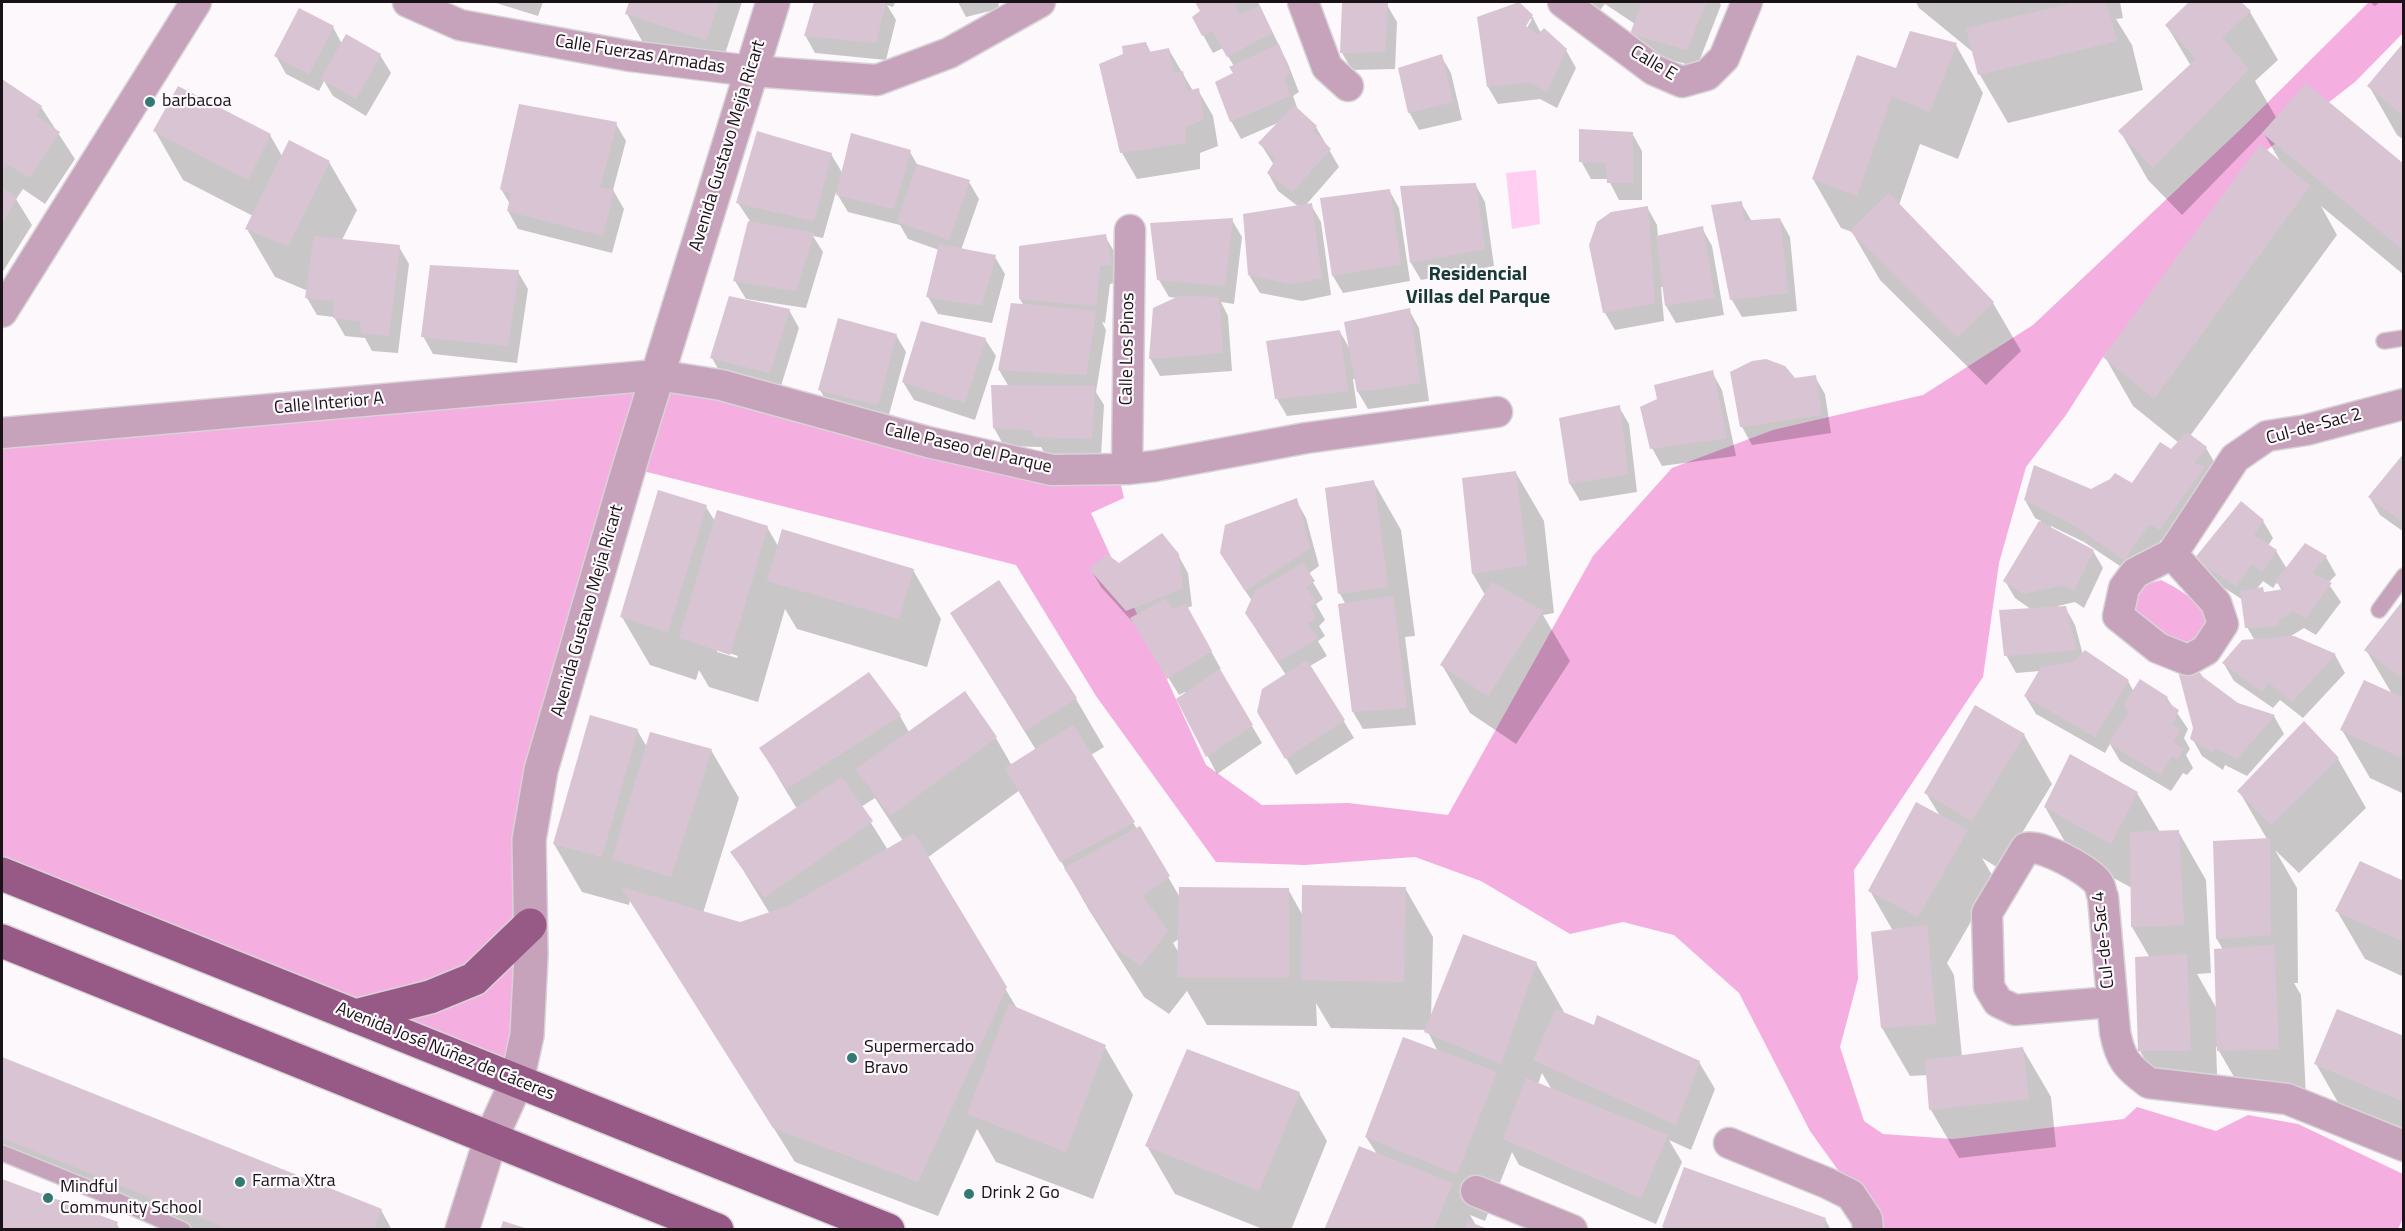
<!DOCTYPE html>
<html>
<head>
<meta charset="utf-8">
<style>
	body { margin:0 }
	#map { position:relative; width:2405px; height:1231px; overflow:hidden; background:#fcf8fb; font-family:"Titillium Web",sans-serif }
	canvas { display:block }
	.frame { position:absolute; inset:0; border:3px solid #191217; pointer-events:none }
</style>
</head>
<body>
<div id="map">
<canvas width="2405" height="1231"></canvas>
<div class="frame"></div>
</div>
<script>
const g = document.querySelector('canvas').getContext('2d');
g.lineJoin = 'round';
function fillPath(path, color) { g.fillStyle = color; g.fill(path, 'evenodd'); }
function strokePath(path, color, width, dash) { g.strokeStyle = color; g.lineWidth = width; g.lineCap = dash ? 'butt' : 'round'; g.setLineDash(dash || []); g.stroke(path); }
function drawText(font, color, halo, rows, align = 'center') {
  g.font = font + ' "Titillium Web",sans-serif'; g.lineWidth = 4.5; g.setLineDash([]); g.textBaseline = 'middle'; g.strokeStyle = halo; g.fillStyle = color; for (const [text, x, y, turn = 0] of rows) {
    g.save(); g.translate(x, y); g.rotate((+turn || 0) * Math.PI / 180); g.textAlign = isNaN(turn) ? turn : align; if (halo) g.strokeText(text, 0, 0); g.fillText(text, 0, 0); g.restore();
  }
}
const green = new Path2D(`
	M2369,2H2403V33L2355,82L2267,150L2103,357L2066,415L2026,467L1999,563L1983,677L1854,870L1858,979L1840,1047L1864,1121L1883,1134L1953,1139L2124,1119L2137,1107L2216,1131L2248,1115L2298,1124L2403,1174V1218L2398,1229H1870L1856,1195L1810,1131L1739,993L1674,935L1623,922L1570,934L1481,881L1415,857L1305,865L1216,862L1096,696L1016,565L635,469L541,770L519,1072L2,858V434L655,383L1117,469L1124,498L1091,513L1206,765L1262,805L1348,803L1448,815L1593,556L1672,468L1773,430L1923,395L2033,325L2242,128Z
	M2161,580C2185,592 2198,601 2213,625L2189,649L2144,622L2127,604L2137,587Z`);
const water = new Path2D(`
	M1536,170L1540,224L1512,229L1506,173Z`);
const shadow = new Path2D(`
	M493,2H543L538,16Z
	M631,2H742L721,66L642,41L627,14Z
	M816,2H895L893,7L887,5L896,20L886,60L815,53L805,35Z
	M958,2H999L998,9L966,17Z
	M1196,2H1258L1288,64L1299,92L1293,96L1298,110L1316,127L1339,167L1305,206L1311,205L1321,222L1331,295L1302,301L1260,293L1249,275L1299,207L1278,191L1268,173L1274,165L1260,143L1280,122L1241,139L1231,121L1217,83L1235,74L1234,66L1223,48L1213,53L1203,35L1202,12Z
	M1580,2H1719L1721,5L1697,67L1642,52L1632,34L1635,24L1605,4L1596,15Z
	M1916,2H2120L2123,18L2116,19L2132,45L2143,90L2008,123L1980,75L1974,53L1919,8Z
	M2192,2H2239L2250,12L2278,60L2255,81L2277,119L2404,166V275L2321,206L2337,235L2190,436L2206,448L2216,465L2169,546L2161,540L2135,576L2084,542L2051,526L2050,528L2093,551L2103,568L2084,608L2075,602L2058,606V608L2065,607L2075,625L2083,655L2128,681L2134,692L2167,698L2188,729L2184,738L2190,749L2186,755L2193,768L2187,775L2183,773L2171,791L2120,761L2110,744L2105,753L2036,714L2025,696L2040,671L2016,673L2006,655L2032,610L2015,598L2005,581L2041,521L2035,518L2025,500L2133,485L2179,443L2133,406L2105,357L2281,163L2263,132L2182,215L2148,180L2120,131L2191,66L2167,26Z
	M2370,2H2380L2375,6Z
	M1519,4L1532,16L1541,33L1544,30L1566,50L1576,68L1557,108L1540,99L1498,104L1488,87L1478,18ZM1529,19H1532L1524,33L1521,32Z
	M1387,5L1397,22L1395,69L1352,70L1342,53Z
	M333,27L342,44L380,55L391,73L366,116L333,96L324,81L319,91L286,74L276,56Z
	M1146,43L1151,53L1169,50L1193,91L1198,90L1213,116L1218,146L1200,153V169L1137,179L1122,153L1101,65Z
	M1956,45L1983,93L1958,159L1920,144L1899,205L1993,303L2021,351L1986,385L1880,280L1852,232L1841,228L1813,179L1896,70Z
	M2404,45V140L2397,135L2369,86Z
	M1441,56L1451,73L1462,120L1419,130L1409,112Z
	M2,81L41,107L75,159L45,204L23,189L16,199L32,225L2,273Z
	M616,124L626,141L613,190L624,209L612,253L518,229L508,211L510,204L501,189Z
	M155,131L270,135L282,156L329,162L357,210L342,240L399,247L409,264L398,353L372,351L365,338L345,336L334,317L317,315L307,298L308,291L275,277L247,229L253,216L183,180Z
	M1632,133L1642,151V200H1619L1608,179H1591L1581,161Z
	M910,152L918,166L969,182L979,199L961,250L995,257L1005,274L992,323L938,314L928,297L939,250L908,239L900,225L848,212L836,192L823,238L813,236L823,252L806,308L746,299L735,281L750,221L738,203L831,154L843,174Z
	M1475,184L1485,202L1494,266L1421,280L1411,263Z
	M1389,190L1399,208L1410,281L1343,293L1333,276L1322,199Z
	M1741,203L1751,220L1780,219L1790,237L1797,311L1742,317L1732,300Z
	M1647,207L1657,225L1658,237L1702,228L1712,246L1724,315L1676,323L1666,306L1664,287H1661L1664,321L1615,330L1605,313L1590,245Z
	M1232,220L1242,237L1234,304L1221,302L1228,316L1232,371L1160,376L1150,358L1178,298L1169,297L1159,280Z
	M1105,236L1115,253L1121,281L1110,284L1105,323L1102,322L1106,330L1096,392L1104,405L1101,456L1045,454L1041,447L1004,446L994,428L1009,387L999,370L1024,306L1020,299Z
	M518,272L528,289L517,363L433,354L423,336Z
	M789,310L799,328L780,389L722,376L712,358Z
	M1409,310L1419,328L1429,401L1368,409L1358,392L1356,379H1353L1357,408L1287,416L1277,399L1340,332L1351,351Z
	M896,335L906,352L887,422L830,407L820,390Z
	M985,339L996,356L975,420L914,400L903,382Z
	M1712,372L1722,390L1736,456L1662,466L1652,448L1659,400Z
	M1731,372L1795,380L1815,377L1825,394L1831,433L1752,445L1742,427Z
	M1619,407L1629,424L1637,492L1580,501L1570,484Z
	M2404,455V532L2380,515L2370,498Z
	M1516,473L1544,521L1554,613L1543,615L1570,661L1516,744L1470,713L1442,665L1485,595L1473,574Z
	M1373,481L1401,530L1415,636L1405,637L1416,725L1363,729L1353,712L1346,605L1340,594L1327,489Z
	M1296,500L1306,518L1319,566L1308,574L1323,599L1316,604L1325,620L1319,626L1325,636L1318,641L1327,656L1310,666L1354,738L1296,775L1259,712L1286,675L1257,631L1252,601L1232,571Z
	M706,507L715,521L767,527L778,546L913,570L941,619L927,667L797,629L785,609L758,702L709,687L699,670L696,680L650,665L622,617ZM717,649L738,656L737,658L717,652Z
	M2263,521L2273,538L2268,546L2276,551L2287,569L2326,557L2336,575L2328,583L2341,602L2316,635L2304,628L2291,636L2335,655L2345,673L2303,718L2280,700L2273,708L2234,681L2224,664L2255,641L2247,627L2243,600L2206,576L2196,559ZM2263,581L2273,588L2277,582L2282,591L2265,594L2256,590Z
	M1178,555L1188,573L1192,606L1187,608L1221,669L1219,670L1262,743L1217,774L1178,700L1186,694L1185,692L1179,695L1138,628L1101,587L1091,570Z
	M999,582L1076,699L1104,747L1091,755L1137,829L1139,828L1181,899L1288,889L1303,916L1405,888L1433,937L1431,1018L1536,963L1564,1012L1563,1014L1594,1027L1699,1062L1715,1089L1691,1150L1669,1140L1682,1162L1656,1224L1519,1165L1512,1152L1485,1221L1470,1215L1477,1227L1484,1230H1325L1377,1154L1366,1137L1438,1052L1427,1030L1331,1028L1316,1003L1317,1026L1207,1025L1187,991L1169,1014L1144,997L1089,910L1020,790L927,858L1018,1010L1105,1047L1133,1095L1093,1199L996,1162L977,1129L938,1216L795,1162L630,900L629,905L582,892L554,844L637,730L647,747L711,750L739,798L703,913L740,924L770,914L732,852L797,809L761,749L900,716L909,732L965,693L996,738L1012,766L1036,750L952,614ZM875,798L903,841L888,850L861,807ZM1180,938L1179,953L1173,943ZM1542,1073L1552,1090L1538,1084Z
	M2404,601V794L2370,778L2342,730L2392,694L2366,650Z
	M2238,704L2274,716L2284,734L2247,776L2225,765L2223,770L2202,756L2192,738Z
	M2024,735L2052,784L2000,869L1982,858L1995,880L1947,963L1954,975L1962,1057L2023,1049L2051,1097L2056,1147L1959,1158L1931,1110L1928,1075L1910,1076L1882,1028L1893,931L1870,891L1940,816L1926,793Z
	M2338,759L2366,808L2299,873L2275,850L2297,888L2298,983H2294L2301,995L2306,1097L2247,1099L2216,1046L2218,1099H2168L2140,1051L2150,958L2132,927V888L2073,856L2045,807L2137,793L2160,832L2178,831L2206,880L2211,973L2197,974L2217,1009L2223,950L2217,939L2214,842L2267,839L2239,791Z
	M2404,882V977L2365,959L2337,911Z
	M2404,1037V1138L2344,1113L2316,1064Z
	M2,1059L381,1210L392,1230H182L2,1158Z
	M1299,1093L1327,1141L1291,1230H1265L1175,1194L1147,1146Z
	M2,1180L117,1224L120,1230H2Z
	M1825,1219L1831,1230H1665L1664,1227Z`);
const building = new Path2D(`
	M629,2H719L706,40L625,14Z
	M814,2H886L876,43L804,36Z
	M1195,2H1242L1235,6L1239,15L1260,6L1272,33L1227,57L1212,31L1202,36L1192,17L1200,11Z
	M1519,2L1533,15L1526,26L1537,35L1544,28L1567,49L1547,92L1529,82L1487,87L1477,17Z
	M1642,2H1706L1687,50L1630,34Z
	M2078,2H2106L2117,41L1978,75L1966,28Z
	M2189,2H2241L2251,11L2222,38L2249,69L2153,168L2118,131L2196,59L2165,25Z
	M1342,3H1388L1385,52L1340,53Z
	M299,8L334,26L309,74L274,56Z
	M1910,31L1957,43L1930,112L1892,96L1857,196L1812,179L1857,55L1896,68Z
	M346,34L381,54L356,99L321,79Z
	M1146,42L1149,52L1169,48L1174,73L1183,71L1187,91L1199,88L1204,119L1186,127L1185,143L1120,153L1099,64L1123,54L1122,46Z
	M2404,42V116L2367,86Z
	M1279,44L1290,74L1284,78L1290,96L1230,122L1215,82L1233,73L1229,67Z
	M1442,54L1453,102L1408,113L1398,68Z
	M2,79L42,106L36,116L60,132L30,178L7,164L2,172Z
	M2306,83L2404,164V251L2262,133Z
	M178,86L271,134L248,180L153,131Z
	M519,104L617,122L600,188L614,190L603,236L507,211L511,194L500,189Z
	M1294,105L1317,126L1313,131L1331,149L1292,192L1267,173L1276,159L1258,143Z
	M1579,129L1633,132V183H1607L1606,163L1579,162Z
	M757,131L832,153L814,221L736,203Z
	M851,133L911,150L894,209L836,195Z
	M289,140L330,161L288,246L245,229Z
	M2260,144L2310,186L2154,399L2103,357Z
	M917,164L970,180L949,240L897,222Z
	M1476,183L1485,249L1410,263L1400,186Z
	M2,187L17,198L2,223Z
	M1390,189L1401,264L1332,276L1320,198Z
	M1889,193L1994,302L1957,338L1850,231Z
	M1742,201L1744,221L1780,218L1788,293L1730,300L1711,205Z
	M1312,203L1322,278L1291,284L1248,275L1243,214Z
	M1648,206L1655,303L1603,313L1589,245L1597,222L1611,212Z
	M1233,218L1225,286L1157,280L1150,223Z
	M748,221L814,233L796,291L733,281Z
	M1703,226L1715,298L1665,306L1656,236Z
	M1106,234L1112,264L1100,266L1096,306L1019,299V246Z
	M314,236L400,245L389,336L361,333L360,321L333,318L334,301L305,298Z
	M939,244L996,255L982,306L926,297Z
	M430,265L519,270L508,346L421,337Z
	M729,296L790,309L770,373L710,358Z
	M1179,296L1219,297L1223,353L1149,359L1153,308Z
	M1011,303L1096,311L1086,375L998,370Z
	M1410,308L1420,383L1357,392L1344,322Z
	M838,318L897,334L878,405L818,390Z
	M921,321L986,338L965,403L902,382Z
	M1340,330L1348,391L1275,399L1266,341Z
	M1766,359L1785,366L1795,378L1816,375L1822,415L1740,427L1730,372L1752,361Z
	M1713,370L1727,438L1650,449L1640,407L1657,399L1654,385Z
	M991,385L1095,386L1092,439L1034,437L1031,430L993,428Z
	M1620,405L1628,474L1569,484L1559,418Z
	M2187,432L2207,447L2194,463L2205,467L2159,530L2150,524L2124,560L2073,525L2024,500L2034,465L2091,489L2110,479L2115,473L2132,483L2160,442L2171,449Z
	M2404,453V523L2368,497Z
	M1516,471L1527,565L1472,574L1462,478Z
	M1374,480L1388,587L1338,594L1325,488Z
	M658,490L707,505L668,632L620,617Z
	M1297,498L1310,548L1245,591L1220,553L1225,525Z
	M2241,501L2264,520L2254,535L2277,550L2262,572L2252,564L2236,586L2194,559Z
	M717,510L768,526L730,655L679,638Z
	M2039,521L2094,550L2074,591L2064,585L2023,594L2003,581Z
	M782,529L914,569L899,619L767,581Z
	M1162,533L1179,554L1183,588L1126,611L1089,569L1107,554L1119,563Z
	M2305,543L2327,556L2312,573L2332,583L2306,618L2293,611L2279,620V626L2245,628L2240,591L2263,587L2264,592L2285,589L2275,582Z
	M1303,563L1315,581L1306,588L1316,601L1310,607L1316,618L1307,624L1318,638L1278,662L1245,613L1255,591Z
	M999,580L1077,698L1025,731L950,613Z
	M1492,582L1543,611L1488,696L1440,665Z
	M1393,596L1407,708L1352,712L1338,604Z
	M1165,599L1174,609L1186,604L1212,651L1167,679L1130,618Z
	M2404,599V680L2364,650Z
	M2066,606L2077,650L2004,656L1999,610Z
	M2294,636L2336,654L2292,702L2269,683L2262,692L2222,663L2242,640Z
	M2085,650L2129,680L2095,737L2024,696L2041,667L2073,662Z
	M1307,660L1345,720L1285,759L1257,712L1262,689Z
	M1220,669L1253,725L1206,757L1176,699Z
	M2197,669L2203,677L2238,703L2275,715L2237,759L2215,748L2213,753L2190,739L2193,728L2178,671Z
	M869,672L901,715L787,789L759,748Z
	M2140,679L2168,697L2165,701L2179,710L2172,725L2181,730L2173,742L2184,749L2177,759L2172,756L2161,775L2108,743L2128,713L2124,704Z
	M2364,680L2404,698V759L2340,730Z
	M965,691L997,737L890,816L856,769Z
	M1975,705L2025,734L1972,821L1924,793Z
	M590,715L638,729L602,857L553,844Z
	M2304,721L2339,758L2271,825L2237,791Z
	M1073,725L1135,822L1060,862L1005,768Z
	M650,732L712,749L671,877L612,859Z
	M2070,754L2138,792L2111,844L2044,807Z
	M842,777L873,821L764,898L730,852Z
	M1916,802L1968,830L1918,917L1868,891Z
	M1140,826L1170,876L1143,896L1168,931L1141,966L1115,948L1064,868Z
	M2179,830L2184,925L2131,927L2130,832Z
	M914,833L1007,987L918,1182L773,1128L621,887L740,922L788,906Z
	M2270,838L2271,935L2216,939L2213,841Z
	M2360,861L2404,881V942L2335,911Z
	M1302,885L1406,887L1404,982L1301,980Z
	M1179,887L1289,888V978L1177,977Z
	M1927,925L1936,1024L1881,1028L1871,932Z
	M1463,934L1537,962L1501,1064L1424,1032Z
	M2274,945L2279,1049L2217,1051L2214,949Z
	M2187,954L2191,1051H2138L2135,957Z
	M1009,1004L1106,1045L1066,1152L967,1114Z
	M1556,1009L1594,1025L1597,1015L1700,1061L1676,1125L1533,1060Z
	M2337,1009L2404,1036V1102L2314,1064Z
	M1403,1037L1497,1072L1457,1174L1365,1137Z
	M2023,1047L2029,1099L1929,1110L1925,1060Z
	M1187,1049L1300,1092L1259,1191L1145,1146Z
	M2,1057L382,1209L374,1230H231L2,1138Z
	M1526,1078L1668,1135L1641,1198L1503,1139Z
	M1359,1146L1453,1183L1433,1230H1324Z
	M1684,1167L1826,1218L1822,1230H1669L1662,1227Z
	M2,1179L118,1222L115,1230H2Z
	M503,1221L528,1229V1230H500Z
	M1467,1221L1488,1229V1230H1464Z`);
const service = new Path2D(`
	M2384,341L2404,338
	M2379,610L2404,576
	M2,1153L96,1191L183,1230`);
const minor = new Path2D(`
	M408,2L460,25L630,56L751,71L877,80L949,53L1040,2
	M1303,2L1327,67L1348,86
	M1563,2L1654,70L1682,82L1707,75L1724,58L1747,2
	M2,312L196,2
	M2,433L657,375L721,385L928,442L1052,470L1127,469L1155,466L1306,438L1497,412
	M1127,469L1130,230
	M2172,554L2216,603L2223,624L2206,650L2188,660L2158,648L2118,616L2124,588L2135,573L2172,554L2235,458L2267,436L2306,430L2404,404
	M2111,1002L2015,1010L1998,1002L1989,987L1987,913L2026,848C2041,844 2089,870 2098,883C2101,887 2101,893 2103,897L2115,1032C2120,1059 2127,1067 2149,1083L2287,1099L2404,1146
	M1729,1143L1827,1183L1851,1195L1867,1219L1868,1230
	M1476,1191L1572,1230`);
const tertiary = new Path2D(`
	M462,1230L491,1138L517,1081L527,1035L531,955L529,840L541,770L628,471L773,2`);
const primary = new Path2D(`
	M2,874L888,1230
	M2,941L717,1230
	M355,1016L430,997L474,979L530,925`);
const markers = [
	[150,102,6,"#317972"],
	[852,1058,6,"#317972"],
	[240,1182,6,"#317972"],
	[969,1194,6,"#317972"],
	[48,1198,6,"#317972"]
];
const streetNames = [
	["Calle Fuerzas Armadas",640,55,9],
	["Calle E",1653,64,31],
	["Avenida Gustavo Mejía Ricart",728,146,-73],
	["Calle Los Pinos",1128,349,-89],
	["Calle Interior A",329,404,-5],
	["Cul-de-Sac 2",2314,427,-15],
	["Calle Paseo del Parque",968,449,13],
	["Avenida Gustavo Mejía Ricart",588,611,-74],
	["Cul-de-Sac 4",2104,940,-96],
	["Avenida José Núñez de Cáceres",445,1052,22]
];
const poiNames = [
	["barbacoa",162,102],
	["Supermercado",864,1048],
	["Bravo",864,1069],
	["Farma Xtra",252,1182],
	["Mindful",60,1188],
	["Community School",60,1209],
	["Drink 2 Go",981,1194]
];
const neighbourhoodNames = [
	["Residencial",1478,275],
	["Villas del Parque",1478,298]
];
fillPath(green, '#f4aee0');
fillPath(water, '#ffcef0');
fillPath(shadow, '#0003');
fillPath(building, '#d9c4d3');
strokePath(service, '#d8d3d7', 18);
strokePath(minor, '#d8d3d7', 33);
strokePath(tertiary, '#d8d3d7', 36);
strokePath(primary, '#d8d3d7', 36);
strokePath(service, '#c6a3bb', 15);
strokePath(minor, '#c6a3bb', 30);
strokePath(tertiary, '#c6a3bb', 33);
strokePath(primary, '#975a87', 33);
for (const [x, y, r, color] of markers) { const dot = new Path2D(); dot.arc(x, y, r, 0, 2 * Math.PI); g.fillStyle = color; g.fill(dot); strokePath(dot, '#fcf8fb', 2); }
drawText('18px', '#191217', '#fcf8fb', streetNames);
drawText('18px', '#191217', '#fcf8fb', poiNames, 'left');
drawText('bold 20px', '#183a37', '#fcf8fb', neighbourhoodNames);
</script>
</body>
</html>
